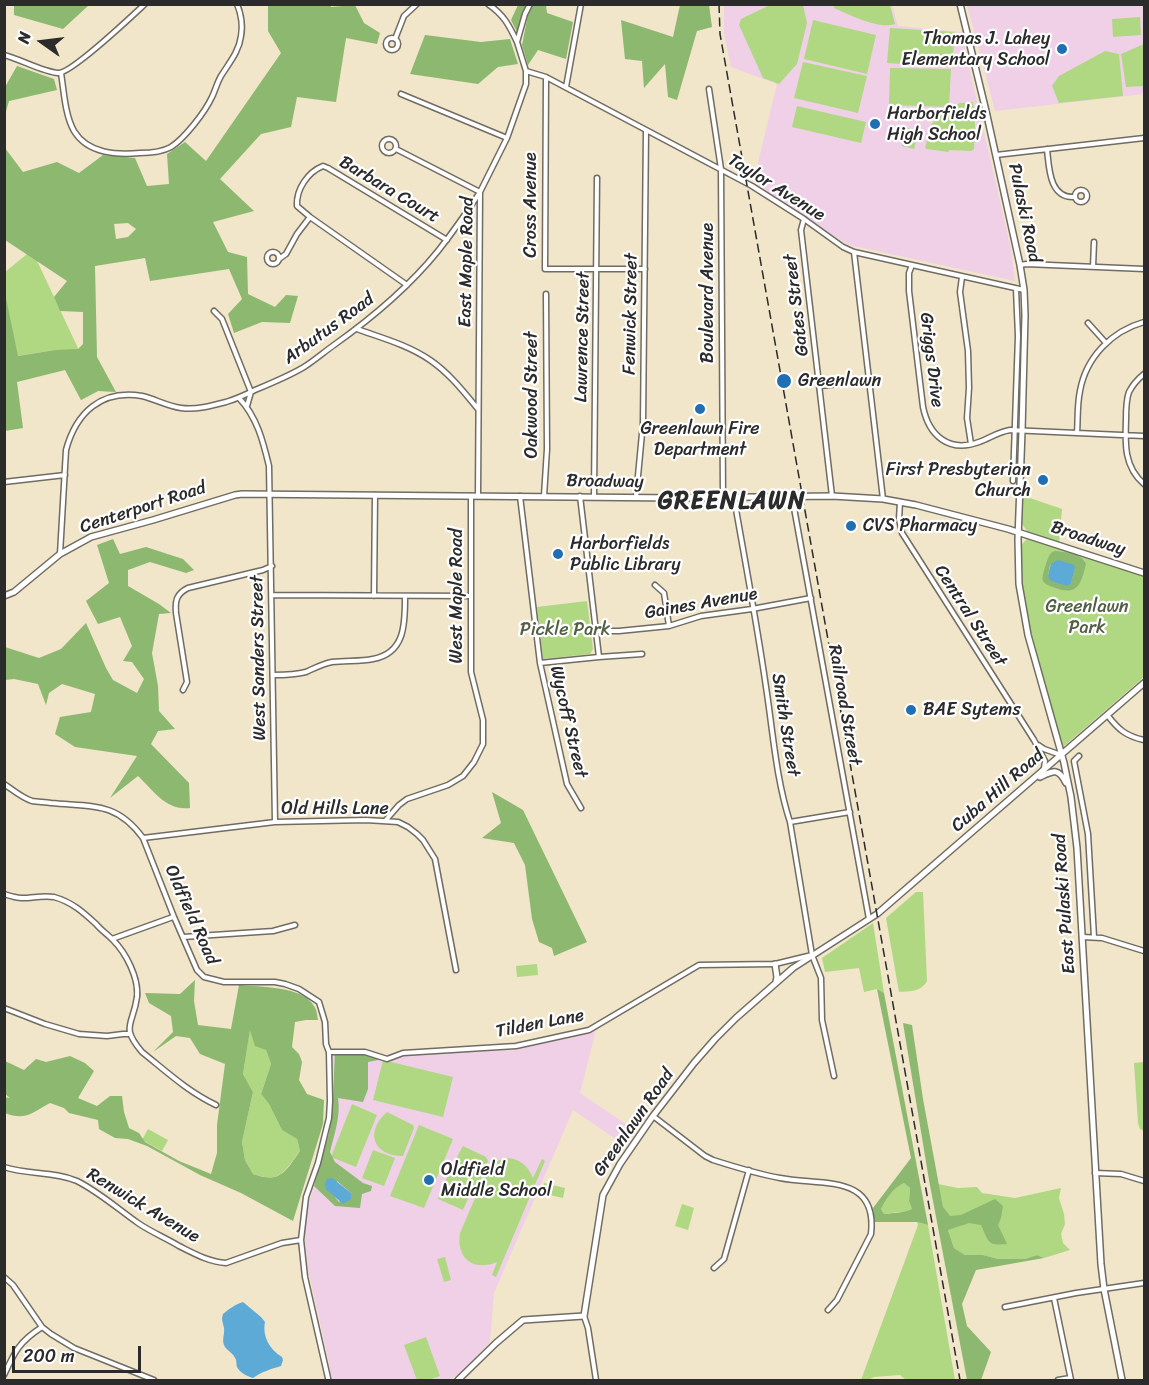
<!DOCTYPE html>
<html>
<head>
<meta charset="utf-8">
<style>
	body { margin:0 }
	#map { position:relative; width:1149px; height:1385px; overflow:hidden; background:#f1e5ca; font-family:Sriracha,sans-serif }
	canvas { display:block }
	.frame { position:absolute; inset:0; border:6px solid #2b2b2b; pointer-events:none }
	.north { position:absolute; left:12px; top:12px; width:60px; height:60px; -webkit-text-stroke:4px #fff; paint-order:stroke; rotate:284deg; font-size:16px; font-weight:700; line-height:24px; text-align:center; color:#2b2b2b }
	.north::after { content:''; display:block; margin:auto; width:21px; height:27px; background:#2b2b2b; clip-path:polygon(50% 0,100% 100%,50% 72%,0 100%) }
	.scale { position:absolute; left:12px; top:1346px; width:129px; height:27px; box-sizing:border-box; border:3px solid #2b2b2b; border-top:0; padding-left:8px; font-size:18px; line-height:21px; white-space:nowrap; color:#2b2b2b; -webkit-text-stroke:4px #fff; paint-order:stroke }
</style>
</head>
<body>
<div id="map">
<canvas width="1149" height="1385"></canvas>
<div class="frame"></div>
<div class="north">N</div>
<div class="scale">200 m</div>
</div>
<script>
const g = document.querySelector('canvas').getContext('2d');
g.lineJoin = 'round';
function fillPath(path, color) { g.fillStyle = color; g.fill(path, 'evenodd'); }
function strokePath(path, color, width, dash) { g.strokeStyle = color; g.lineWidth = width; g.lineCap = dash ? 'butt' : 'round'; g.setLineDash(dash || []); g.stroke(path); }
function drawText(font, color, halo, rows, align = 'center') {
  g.font = font + ' Sriracha,sans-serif'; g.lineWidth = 4.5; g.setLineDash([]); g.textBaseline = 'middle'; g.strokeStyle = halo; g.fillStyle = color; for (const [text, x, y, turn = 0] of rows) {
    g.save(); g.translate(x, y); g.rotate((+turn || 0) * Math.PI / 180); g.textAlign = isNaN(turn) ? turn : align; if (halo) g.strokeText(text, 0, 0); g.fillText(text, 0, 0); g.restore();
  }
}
const built = new Path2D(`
	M724,5H892L898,26L961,32L1011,249L1015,281L849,245L810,221L759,186L758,163L777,84L731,67L724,34Z
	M967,5H1144V94L995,111Z
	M596,1030L580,1093L636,1131L626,1146L573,1110L494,1293L490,1342L460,1374L447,1380H331L329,1363L308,1269L304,1233L306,1213L330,1134L335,1092L331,1054H364L387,1060L401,1055L516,1050Z`);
const green = new Path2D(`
	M770,5H803L807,23L797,64L779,84L763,78L739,25L741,19Z
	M834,5H890L895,24C879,30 848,14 834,8Z
	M1140,17L1141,35L1113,37L1112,19Z
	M813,20L876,35L867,74L804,59Z
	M890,28L955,32L952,67L887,63Z
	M1144,44V86L1126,87L1121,54Z
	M1105,51L1119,54L1123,96L1059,103L1052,86L1059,76Z
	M803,62L867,76L858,113L794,98Z
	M890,68L951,69L949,107L889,105Z
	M973,102L975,126L974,149L971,151L950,150L948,152L927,149L925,148L931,125L939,115L960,103Z
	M797,106L866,122L861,143L792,127Z
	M907,128L919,131L914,149L902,146Z
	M32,250L98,391L81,400L55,350L5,358V272Z
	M1021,495L1062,509L1059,543L1029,534L1020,521Z
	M1027,539L1144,575V677L1063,747L1032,636L1022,584L1021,545Z
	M587,601L593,649L590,654L543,659L537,607Z
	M916,892H923L927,981C921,992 910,991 899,992L886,918Z
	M873,923L884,993L877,989L864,992L859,968L825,972L822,958Z
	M537,964L538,975L517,977L516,966Z
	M250,1029L266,1050L271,1064L261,1094L269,1104L282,1130L297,1139L300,1151C284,1171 281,1184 253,1174L245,1160L242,1142L253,1092L243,1074Z
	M383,1060L453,1077L443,1117L373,1100Z
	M1144,1062V1131L1140,1129L1138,1123L1134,1063Z
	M352,1104L377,1115L356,1167L331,1157Z
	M387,1112L413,1125L414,1128L403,1156C372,1156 365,1131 387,1112Z
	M419,1125L453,1139L424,1208L390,1196Z
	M148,1129L168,1140L162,1151L142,1140Z
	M463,1146L486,1157L488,1161L478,1186L474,1185L463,1210L438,1199L452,1166Z
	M373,1150L395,1158L384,1186L362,1178Z
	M505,1158C519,1158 528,1165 533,1178L542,1159L545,1161L496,1277L492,1275L497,1262C473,1272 456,1258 460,1233L488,1168L495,1162Z
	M544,1183L565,1188L563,1198L541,1193Z
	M904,1183L910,1188L909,1201L912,1209C903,1213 894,1212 884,1214L881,1209C886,1199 893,1188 904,1183Z
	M938,1184L958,1188L977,1187L982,1193L1015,1198L1061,1188L1059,1198L1064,1214L1065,1224L1061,1234L1063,1243L1070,1250L1044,1258L1037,1255L1025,1259H998L983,1255H965L954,1248L948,1230Z
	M682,1204L694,1208L688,1230L675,1226Z
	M917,1222L928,1225L955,1380H906L900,1375L874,1377L868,1380H861L918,1225Z
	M445,1257L451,1280L444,1282L437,1259Z
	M426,1337L440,1376L428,1380H417L404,1345Z`);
const forest = new Path2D(`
	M14,5V4L89,5L63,29L14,15Z
	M331,5V7L355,5L364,23L380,33L377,44L346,38L336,102L297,97L291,127L261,134L220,179L254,211L213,222L228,252L247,257L248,294L275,307L286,295L298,296L290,323L262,322L234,333L228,314L242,299L229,269L150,281L145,258L95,266L97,357L116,392L98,391L81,400L65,370L17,382L23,428L5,431V293L18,356L55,350L78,349L83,344V312L60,311L54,297L67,281L5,240V148L23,172L57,162L79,173L103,155L135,158L147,186L169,184L167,154L185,142L206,161L281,53L268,31V5ZM128,223L136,229L128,237L116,239L114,224Z
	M518,5H527L517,32L511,20Z
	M533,5H546L547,13L573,22L566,59L538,50L528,65L522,45L529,10Z
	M680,5H709L712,27L697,31L677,100L668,97L665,64L644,88L642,61L625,59L621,20L673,37Z
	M425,35L481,42L510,39L518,64L498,67L478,84L410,74Z
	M17,66L54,79L57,90L9,101L5,115V87Z
	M113,539L120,554L146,547L183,559L194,570L186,573L150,562L128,570V586L159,604L171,613L159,614L152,653L158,686L159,711L175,729L158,731L151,744L189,783L190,808C166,811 153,790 138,776L110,798L137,756L75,747L55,734L60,717L91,712L95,694L62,684L49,693L46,705L38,684L14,679L5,680V647L39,658L61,649L86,623L106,668L113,680L137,693L144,679L132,662L123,661L132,646L120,617L98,624L86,601L109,583L97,545Z
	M1055,551C1066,552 1081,553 1086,564C1081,584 1078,596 1055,588C1051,586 1045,585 1043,581C1041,577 1048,556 1051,553C1052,552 1053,552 1055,551ZM1052,564L1075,568L1071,583L1048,576L1050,565Z
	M492,792L523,810L587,942L554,956L552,948L539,942L532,919L525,865L514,843L482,838L501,823Z
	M195,980L194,1001L198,1025L231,1029L239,985C260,987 303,986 314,1006C317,1010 317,1015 318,1020H306L295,1022L292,1047L299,1054L302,1062L299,1080L307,1094L324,1100L323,1124L293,1221L241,1193L200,1175L147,1146L128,1139L115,1138L99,1129L98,1120L69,1113L64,1108L50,1103C32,1113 25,1121 5,1113L4,1097L10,1098L5,1094V1061L24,1070L36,1059L46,1062L70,1056L85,1063L94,1071L78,1098L97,1106L110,1096H122L124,1112L129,1128L139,1133L145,1142L179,1161L211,1174L217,1153V1125L225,1064L200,1054L190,1038L176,1036L153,1052L173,1032L171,1016L149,1003L145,993L180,994ZM250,1030L255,1046L266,1050L271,1064L261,1094L269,1104L282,1130L297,1139L300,1151C285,1172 280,1184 253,1174L245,1160L242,1142L253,1092L243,1074Z
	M877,989L884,993L928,1225L917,1222H874L873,1208L911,1158ZM904,1183L910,1188L909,1201L912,1209C903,1213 894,1213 884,1214L881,1209C886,1199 893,1188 904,1183Z
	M903,1023L912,1025L923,1099L943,1207L950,1216L961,1215L995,1199L1003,1206L1001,1218L998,1225L1007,1244C987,1246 989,1242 981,1225L969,1223L948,1230L954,1248L965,1255H983L998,1259H1025L1037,1255L1044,1258L976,1270L962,1304L967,1326L991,1352L981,1380H967L929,1180Z
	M335,1049L368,1050L381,1055L378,1060L368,1062V1089L363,1102L338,1098C341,1116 334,1135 330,1152L335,1162L363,1183L372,1186L371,1191L362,1194L360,1208L335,1206L314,1186L329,1133L333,1098ZM337,1181L351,1193L339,1202L335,1197Z`);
const water = new Path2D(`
	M1058,560L1074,565L1075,568L1071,583L1067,586L1051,581L1048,576L1051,564Z
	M332,1178L351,1193V1199L343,1204L326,1189L325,1184L327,1179Z
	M243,1302L261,1317L265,1322C262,1336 270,1350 282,1357L283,1360L281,1366C271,1369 261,1372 253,1378C247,1376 240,1373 237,1367C236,1364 237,1360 235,1358C233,1353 228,1351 225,1347C221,1340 225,1335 224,1328C223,1322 221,1320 223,1314C229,1309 236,1304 243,1302Z`);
const minor = new Path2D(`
	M488,4C504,15 509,25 517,42
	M386 44a6 6 0 1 1 12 0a6 6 0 1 1-12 0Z
	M395,39L404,16L417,4
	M4,55C20,59 43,72 58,73C71,74 132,16 145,4
	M526,71L546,77L752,186L804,219L843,247L854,252L1024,290
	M61,73C64,92 65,115 74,131C88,154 117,155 140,153C150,153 162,152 171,147C185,138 205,112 212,97C215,91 217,83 221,76C229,63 239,52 241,36C243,25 241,14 237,4
	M546,77L545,269H645
	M566,87L581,4
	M709,89L721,169L723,497
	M401,94L507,138
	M382 146a7 7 0 1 1 14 0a7 7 0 1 1-14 0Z
	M1047,149C1049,167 1049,199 1075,197
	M996,155L1144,138
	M1075 196a6 6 0 1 1 12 0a6 6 0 1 1-12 0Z
	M804,219L801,230L832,496
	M854,252L883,499
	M267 258a6 6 0 1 1 12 0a6 6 0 1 1-12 0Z
	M279,259L286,254L297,234L310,217
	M912,265L909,273V291L923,407C929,436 949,453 979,442C990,438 998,432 1010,430L1144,436
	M1020,265L1026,264L1144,269
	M1093,267L1094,242
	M962,277L960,292L968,351L969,388L967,418L971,444
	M407,285L310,217L297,206C296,189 308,172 323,166L328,168L447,240
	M214,311L222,319L251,392L247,406
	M1088,323L1106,343
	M357,329C382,338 408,345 430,360C449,373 463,391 478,409
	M1144,374C1138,379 1133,384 1129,392C1126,400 1126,410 1126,419C1125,444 1124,467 1144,484
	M820,386L868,381
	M239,398C257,417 263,441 269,466L275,822
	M1077,433C1078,419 1077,405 1080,391C1086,357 1112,331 1144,322
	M1013,481L1018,336L1016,289
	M4,482L65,475
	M478,496L480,192L507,138L526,84V71L517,42L525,14L530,4
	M520,496L540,663L567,784L581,808
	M544,496L547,449L546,294
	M594,496L597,178
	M636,497L643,423L646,130
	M792,497L869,919
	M734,498C745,561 757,624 766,687C773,732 776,779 790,822L812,955L821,978L822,1020L834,1076
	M900,502L899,519L902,533L1034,740L1045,761L1044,768
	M60,554L66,450C76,413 101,389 142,396C155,399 167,406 181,408C196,410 211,406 226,402C236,399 245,395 255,390C272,383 289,376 304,367C315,360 324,352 334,345C372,318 408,288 438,251C453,232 467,212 480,192L396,149
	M655,585L664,593L669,626
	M272,595L471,596
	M374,596L375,495
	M596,631H619L669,626L701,616L752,609L811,598
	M599,657L642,654
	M540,663L599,657L580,496
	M273,675C284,675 295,675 306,672C315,668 322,664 332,662C345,660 360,662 373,659C406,653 405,622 405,596
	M183,690L187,682L176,613C175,601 176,594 188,588L263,570L272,566
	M1108,716C1119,730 1126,736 1144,740
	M1038,745L1044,749L1061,755
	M1079,756L1074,761L1088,834L1094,937
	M4,784C13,790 22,798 32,801C38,802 45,802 51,803C91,807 116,801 143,838L174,917L197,970L204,977L224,982H275L285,984L299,989L319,1002L325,1022L326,1044L329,1052L330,1101L329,1118L318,1163L306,1197L301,1240L305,1277L328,1378V1380
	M385,821L399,805L407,799L448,785L463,776L474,762L483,744V720L471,672V496
	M790,822L850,812
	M143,838L275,822L366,820L398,822L408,827L417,834L423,840L435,859L456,970
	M4,894C10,896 16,898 22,898C33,898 43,895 54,897C72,902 83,912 96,924C101,930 107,934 113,940C126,953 139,978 137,997C133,1026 120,1026 142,1052C167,1072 187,1091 216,1105
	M183,937L273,931L295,925
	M1082,937L1102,938L1144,951
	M112,939L173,917
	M4,1008L45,1024L79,1034L107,1036L123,1034H129
	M329,1052H365L387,1059L403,1053L516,1046L589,1030L699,965L775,964L812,955
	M653,1116L705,1156L713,1160C735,1167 758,1174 780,1178C821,1186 878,1173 871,1234L837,1300L828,1310
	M4,1167C28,1175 54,1171 77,1181C99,1192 118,1209 138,1223C151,1232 166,1238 179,1246C195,1254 209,1262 226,1263L282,1243L301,1240
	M1095,1173L1121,1174L1144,1181
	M714,1268L724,1259L749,1170
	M4,1277L13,1285L42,1327L51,1334L74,1348L154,1380
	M1054,1298L1071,1380
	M1005,1307L1076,1293L1144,1283
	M584,1316L588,1328L596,1380
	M4,1375C15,1351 19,1342 42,1327
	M1058,1380L1070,1378`);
const secondary = new Path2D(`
	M960,4L986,111L1020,265L1024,290L1025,315L1022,431L1018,539L1019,584L1028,635L1064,763L1071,797L1077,848L1101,1264L1104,1289L1122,1380
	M4,596L14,592L60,554L91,537L153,520L235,495L242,494L678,498L832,496L883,499L916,505L1008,529L1144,573
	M1040,777C1053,771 1058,767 1066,783
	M775,964L777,977L776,982
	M458,1380L496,1343L523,1320L584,1316L603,1195L620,1164L653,1116L694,1063L715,1039L736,1018L793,968L877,914L1144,683`);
const rail = new Path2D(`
	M719,4L720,34L960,1380`);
const markers = [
	[1062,49,6,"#1f6fb2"],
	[875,124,6,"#1f6fb2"],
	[784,381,8,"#1f6fb2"],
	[700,409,6,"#1f6fb2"],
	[1043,480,6,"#1f6fb2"],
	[851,526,6,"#1f6fb2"],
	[558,554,6,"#1f6fb2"],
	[911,710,6,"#1f6fb2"],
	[429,1180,6,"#1f6fb2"]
];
const poiNames = [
	["Thomas J. Lahey",1050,39,"right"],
	["Elementary School",1050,60,"right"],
	["Harborfields",887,114],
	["High School",887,135],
	["Greenlawn",798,381],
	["Greenlawn Fire",700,429,"center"],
	["Department",700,450,"center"],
	["First Presbyterian",1031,470,"right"],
	["Church",1031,491,"right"],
	["CVS Pharmacy",863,526],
	["Harborfields",570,544],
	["Public Library",570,565],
	["BAE Sytems",923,710],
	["Oldfield",441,1170],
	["Middle School",441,1191]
];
const streetNames = [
	["Taylor Avenue",776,188,32],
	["Barbara Court",389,190,31],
	["Cross Avenue",531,205,-90],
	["Pulaski Road",1024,213,78],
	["East Maple Road",467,262,-89],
	["Boulevard Avenue",708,293,-90],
	["Gates Street",797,305,-97],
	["Fenwick Street",631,314,-89],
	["Arbutus Road",329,329,-36],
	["Lawrence Street",583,337,-89],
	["Griggs Drive",931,360,83],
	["Oakwood Street",532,395,-90],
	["Broadway",605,482,1],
	["Centerport Road",143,508,-18],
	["Broadway",1088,539,18],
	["West Maple Road",457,596,-90],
	["Gaines Avenue",701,604,-10],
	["Central Street",970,616,57],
	["West Sanders Street",259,658,-91],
	["Railroad Street",844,705,80],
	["Wycoff Street",568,722,77],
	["Smith Street",785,725,81],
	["Cuba Hill Road",998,791,-41],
	["Old Hills Lane",335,809],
	["East Pulaski Road",1065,904,-94],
	["Oldfield Road",191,915,66],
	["Tilden Lane",540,1024,-11],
	["Greenlawn Road",634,1123,-55],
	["Renwick Avenue",143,1206,31]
];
const parkNames = [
	["Greenlawn",1087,607],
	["Park",1087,628],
	["Pickle Park",565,630]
];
const districtNames = [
	["GREENLAWN",732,502]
];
fillPath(built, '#efd0e7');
fillPath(green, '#b0d882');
fillPath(forest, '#8cb870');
fillPath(water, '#5caad5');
strokePath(minor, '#706c63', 7);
strokePath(secondary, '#706c63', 8);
strokePath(minor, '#fff', 4);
strokePath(secondary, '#fff', 5);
strokePath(rail, '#2b2b2b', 1.5, [9, 4.5]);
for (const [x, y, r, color] of markers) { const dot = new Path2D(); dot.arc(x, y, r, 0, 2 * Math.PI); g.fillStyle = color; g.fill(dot); strokePath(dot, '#fff', 2); }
drawText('18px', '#2b2b2b', '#fff', poiNames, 'left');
drawText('18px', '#2b2b2b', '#fff', streetNames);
drawText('18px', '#535f45', '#fff', parkNames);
g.letterSpacing = '1.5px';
drawText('bold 24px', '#2b2b2b', '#fff', districtNames);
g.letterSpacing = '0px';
</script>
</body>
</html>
